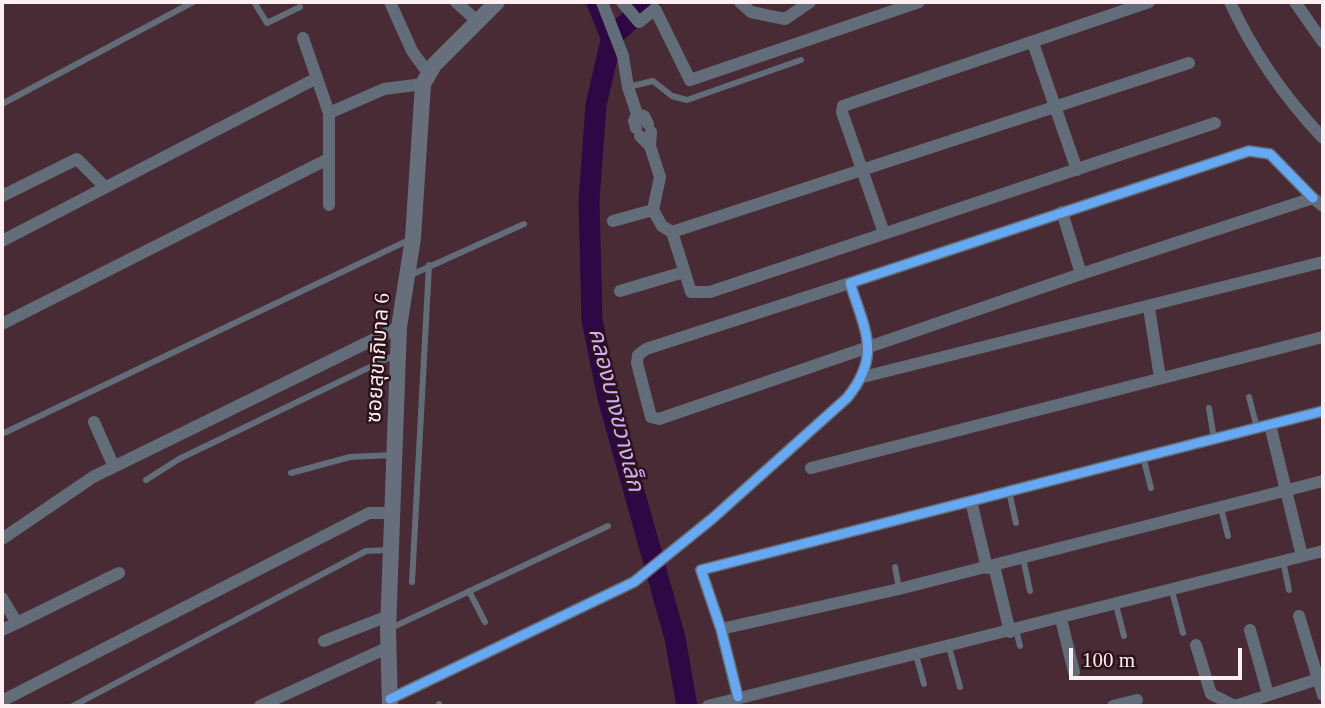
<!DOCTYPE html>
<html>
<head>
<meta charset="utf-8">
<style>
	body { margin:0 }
	#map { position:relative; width:1325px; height:708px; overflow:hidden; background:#482b34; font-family:"Times New Roman",serif }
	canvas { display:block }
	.frame { position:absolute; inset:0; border:4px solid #feeff2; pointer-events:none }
	.scale { position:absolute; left:1069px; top:648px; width:173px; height:32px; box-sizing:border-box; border:4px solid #feeff2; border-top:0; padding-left:9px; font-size:21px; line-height:24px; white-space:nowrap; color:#feeff2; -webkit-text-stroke:5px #2b1319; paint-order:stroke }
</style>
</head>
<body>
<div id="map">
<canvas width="1325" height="708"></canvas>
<div class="frame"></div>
<div class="scale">100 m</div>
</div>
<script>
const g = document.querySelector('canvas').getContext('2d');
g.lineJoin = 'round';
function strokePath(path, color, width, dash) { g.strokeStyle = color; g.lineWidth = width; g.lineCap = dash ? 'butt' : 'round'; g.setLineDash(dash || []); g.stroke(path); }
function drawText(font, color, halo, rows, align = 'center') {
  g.font = font + ' "Times New Roman","Noto Sans Thai",serif'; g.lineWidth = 5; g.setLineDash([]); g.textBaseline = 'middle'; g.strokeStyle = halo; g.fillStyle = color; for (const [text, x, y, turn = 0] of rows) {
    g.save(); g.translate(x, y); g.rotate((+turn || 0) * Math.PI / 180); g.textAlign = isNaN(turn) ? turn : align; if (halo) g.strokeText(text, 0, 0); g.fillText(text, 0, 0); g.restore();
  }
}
const canal = new Path2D(`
	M592,2L610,46`);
const river = new Path2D(`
	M651,2L612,36L596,105L589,200L592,320L608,398L675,638L687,706`);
const lane = new Path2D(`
	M254,2L267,23L300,7
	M628,87L653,81L672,96L687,100L801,60
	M2,104L193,2
	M411,275L524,224
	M1249,397L1257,428
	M1209,408L1214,439
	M2,434L411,239
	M1143,457L1151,488
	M291,473L350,457L393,455
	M146,480L179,459L397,354
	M1009,491L1016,523
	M1221,508L1228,536
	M1023,558L1030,591
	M1283,561L1289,590
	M895,567L899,589
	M412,582L429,265
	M469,591L485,622
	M1172,591L1183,633
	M1116,605L1124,636
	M389,629L608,526
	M1016,630L1020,646
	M949,647L960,687
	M916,655L924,684
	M73,706L366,551L389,550
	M438,706L439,704`);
const street = new Path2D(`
	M390,2L412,51L428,73
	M456,2L477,21
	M602,2L623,56L628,87L637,114L634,121L636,128
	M622,2L639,22L655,9L690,80L919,2
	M740,2L751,12L785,19L810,2
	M1230,2C1254,54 1284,97 1323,138
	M1295,2L1323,42
	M303,38L329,113V205
	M1033,43L1077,170
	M329,113L384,89L423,84
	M637,114L644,116L648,124
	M651,132L650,146L660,177L653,210L662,226L672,232L1189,63
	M640,136L650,146
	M2,196L77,159L105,187
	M1062,212L1081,274
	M613,221L653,210
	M672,232L691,292H710L1215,123
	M884,233L842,112L843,106L1149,2
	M2,241L317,78
	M850,283L646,349L638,355L637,363L651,417L659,419L1081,274L1313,198L1323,206
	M620,291L684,272
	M1149,308L1160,378
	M2,324L328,159
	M863,377L1323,262
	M94,422L114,467
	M1270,425L1302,556
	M811,468L1323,337
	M971,501L987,568
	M2,539L93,477L399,327
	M994,566L1010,632
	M2,598L17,623L2,630
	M1299,616L1323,695
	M1061,619L1074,672
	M17,623L119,573
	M721,629L899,589L1323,481
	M1250,630L1268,694
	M324,641L388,616
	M1196,645L1211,694L1235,706
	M738,697L721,629L701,570L1323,411
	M390,699L634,582L713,518L847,398C882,355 865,331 850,283L1249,151L1270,154L1313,198
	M2,701L369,513H392
	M260,706L389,647
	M708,706L1323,551
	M1113,706L1137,700
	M1235,706L1318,679`);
const secondary = new Path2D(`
	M390,706L388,630L399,327L413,238L423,84L434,65L497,2`);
const cycleway = new Path2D(`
	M738,697L721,629L701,570L1323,411
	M390,699L634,582L713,518L847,398C882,355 865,331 850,283L1249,151L1270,154L1313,198`);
const streetNames = [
	["ซอยสุขาภิบาล 6",379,358,-86]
];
const waterNames = [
	["คลองบางขวางเล็ก",615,410,76]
];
strokePath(canal, '#2d0844', 12);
strokePath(river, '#2d0844', 21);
strokePath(lane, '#636d7a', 6);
strokePath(street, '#636d7a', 12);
strokePath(secondary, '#676e7c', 16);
strokePath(cycleway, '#66a8f1', 9);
drawText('21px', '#feeff2', '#2b1319', streetNames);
drawText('italic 23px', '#d0aefc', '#2b1319', waterNames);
</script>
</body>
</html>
